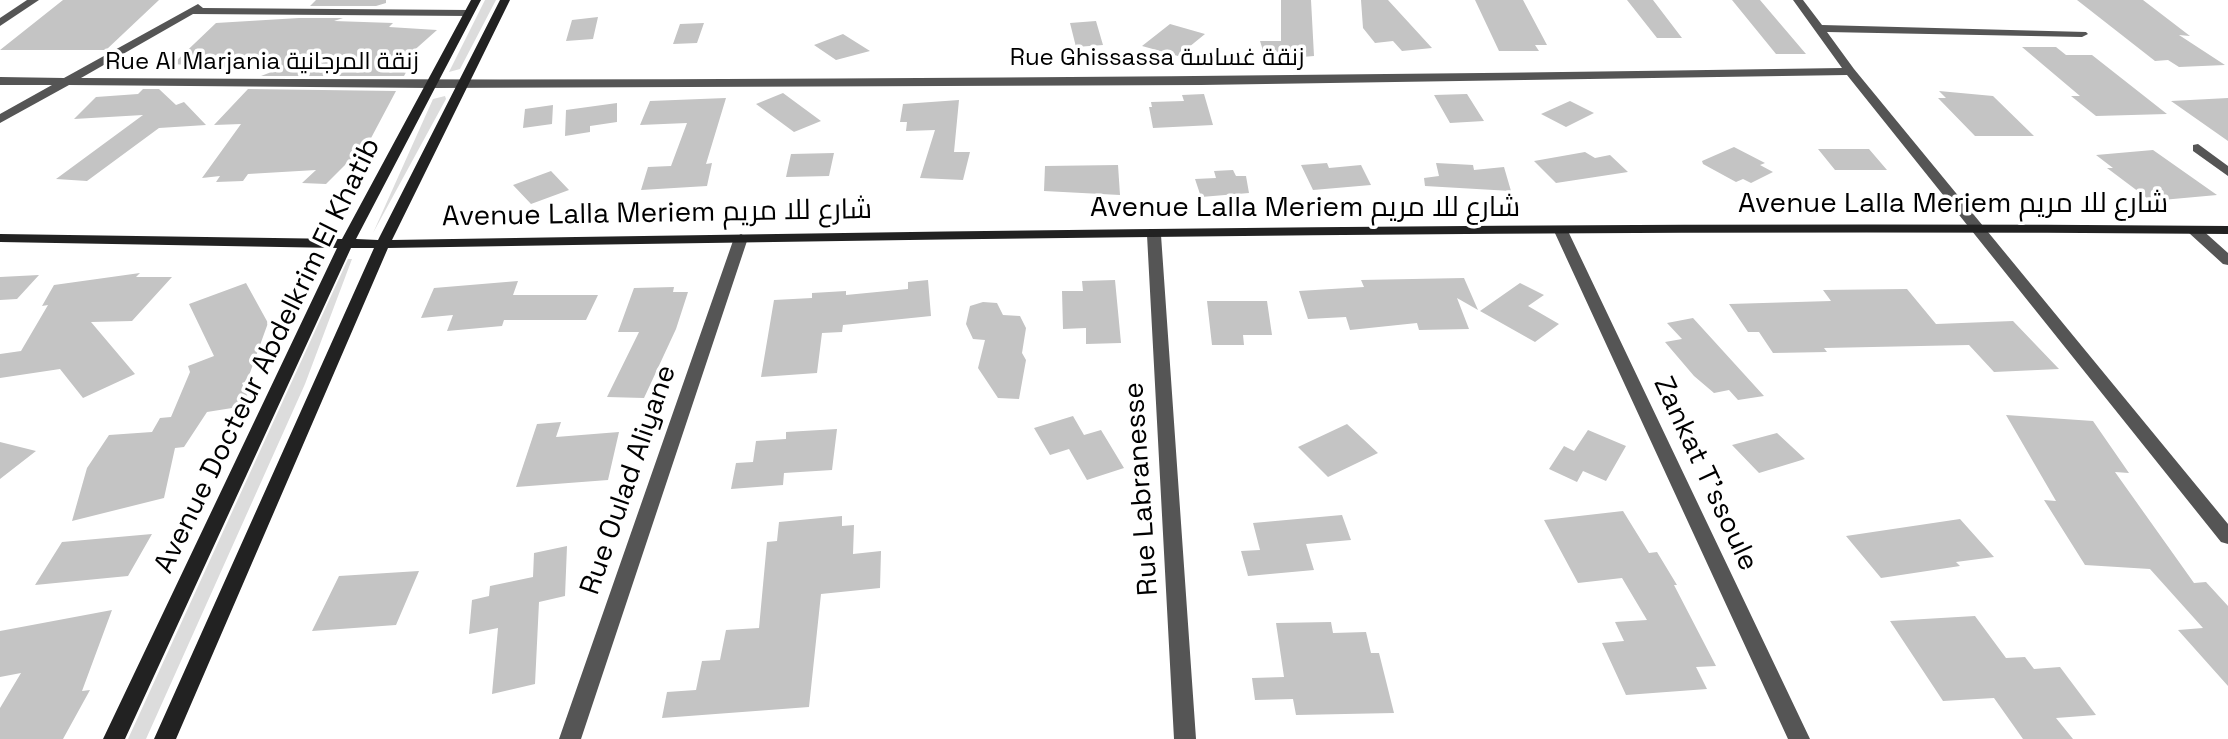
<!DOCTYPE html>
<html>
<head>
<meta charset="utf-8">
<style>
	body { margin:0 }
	canvas { display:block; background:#fff }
</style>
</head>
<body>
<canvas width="2228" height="739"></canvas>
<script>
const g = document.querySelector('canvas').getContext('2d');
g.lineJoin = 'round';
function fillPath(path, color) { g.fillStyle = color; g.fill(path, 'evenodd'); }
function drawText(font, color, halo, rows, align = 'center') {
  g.font = font + ' "Space Grotesk",Cairo,sans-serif'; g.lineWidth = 7; g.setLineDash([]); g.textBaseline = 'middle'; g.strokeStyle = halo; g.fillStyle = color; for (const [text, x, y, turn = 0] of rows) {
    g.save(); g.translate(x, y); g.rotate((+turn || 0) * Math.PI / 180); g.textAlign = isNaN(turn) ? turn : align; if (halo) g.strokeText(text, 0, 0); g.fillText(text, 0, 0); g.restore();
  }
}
const green = new Path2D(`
	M485,0H496L460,69L449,72Z
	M445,96L446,99L373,233L433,99Z
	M348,259H352L305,384L146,739H128Z`);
const building = new Path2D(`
	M63,0H159L106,50H0Z
	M316,0H386V3L376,6H310Z
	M1281,0H1311L1314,56L1266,60L1260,41H1281Z
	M1361,0H1388L1432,48L1402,51L1393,41L1375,43L1363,28Z
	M1475,0H1523L1547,45H1535L1539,51H1499Z
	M1627,0H1653L1682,38H1657Z
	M1732,0H1760L1806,54H1776Z
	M2077,0H2143L2190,36L2179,35L2225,65L2179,67L2168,60L2155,61Z
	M598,17L593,39L566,41L572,20Z
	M299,18H343L334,21L393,23L389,27L437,30L410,54H416L404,76H261L274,71L173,64L216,23Z
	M1096,21L1103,45L1076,47L1070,23Z
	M704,23L697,43L673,44L680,24Z
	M1170,24L1205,34L1178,56L1142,46Z
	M843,34L870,51L836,60L814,45Z
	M2022,47H2056L2066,55H2092L2167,114L2096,116L2071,96H2080Z
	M143,89H159L176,105L184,102L206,125L159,128L87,181L56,179L143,115L74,119L96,97L138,94Z
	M248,89L396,91L370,140L326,184L302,183L316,170L248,174L243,181L216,182L220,176L202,178L241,124L214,125Z
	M1939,91L1993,96L2034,136H1975L1938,98H1946Z
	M783,93L821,121L794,132L756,104Z
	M1204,94L1213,125L1153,128L1149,107H1152L1151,102L1184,101L1182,95Z
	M1467,94L1484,121L1450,123L1434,95Z
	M726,98L706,164L712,163L707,186L641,190L648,167L671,166L687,123L640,125L650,101Z
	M2228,98V141L2171,101Z
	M959,100L954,152H970L963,180L920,178L935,130L906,131L907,122H900L903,104Z
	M1570,101L1594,113L1566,127L1541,114Z
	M617,103V122L590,126V132L565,136L566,110Z
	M553,105L552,124L523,128L525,109Z
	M1734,147L1765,163L1760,165L1773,172L1751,183L1743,179L1736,182L1703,164L1702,161Z
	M1818,149H1869L1887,170H1835Z
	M2153,150L2217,195L2151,201L2107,168H2113L2096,155Z
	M1585,152L1595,158L1610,155L1628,172L1556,183L1534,161Z
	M834,153L829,176L786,177L791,154Z
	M1327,163L1329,168L1361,165L1371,185L1313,190L1301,165Z
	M1436,163L1473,165L1474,170L1504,167L1511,191L1425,186L1424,178L1439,176Z
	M1118,165L1120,195L1044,191L1045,166Z
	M1233,170L1236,176H1246L1249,193L1201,197L1195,179L1216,178L1214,171Z
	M551,171L569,190L531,204L513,185Z
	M140,273L136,277H172L132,321L91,322L135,374L83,398L60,369L0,378V354L21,351L48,305L42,306L54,285Z
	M39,275L17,299L0,300V277Z
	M1464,278L1478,310L1457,298L1469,329L1419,330L1417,323L1350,330L1346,317L1308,319L1299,291L1364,287L1361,280Z
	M928,280L931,316L843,325L842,332L822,333L817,373L761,377L774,300L812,298V293L846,291V295L908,289V282Z
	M1115,280L1121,343L1086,344V328L1063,329L1062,291H1083L1082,281Z
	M518,281L513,295H598L586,320H504L502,326L447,331L453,315L421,318L434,288Z
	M246,283L268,323L247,381L242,383L251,405L207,412L184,447L175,448L164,498L72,521L87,468L109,435L152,432L160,418L171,417L190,372L188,366L214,356L189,304Z
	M1520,283L1544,295L1528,306L1559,324L1535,342L1480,311Z
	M674,287L673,292H688L676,329L644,398L607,397L639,332H618L634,288Z
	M1907,289L1936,324L2013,321L2059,369L1994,372L1969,345L1824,348L1827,352L1773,353L1759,332H1748L1729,304L1831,301L1823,290Z
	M1207,301H1267L1272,335H1243L1244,345H1212Z
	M983,302L997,303L1003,315L1020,316L1026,328L1022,353L1026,360L1019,399L998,398L978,368L985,340L973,339L966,324L970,306Z
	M1693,318L1764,396L1738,400L1729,390L1714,393L1694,376L1665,342L1682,339L1667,323Z
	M2006,415L2093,421L2129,473L2115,472L2194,583L2206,582L2228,606V686L2178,630L2203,628L2150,569L2085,565L2044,500L2056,501Z
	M1073,416L1084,435L1101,430L1124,468L1087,480L1069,449L1050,455L1034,428Z
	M561,422L556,437L619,432L608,480L516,487L537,424Z
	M1347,424L1378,453L1328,477L1298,447Z
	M837,429L832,470L784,473L783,485L731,489L736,463L753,462L756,441L786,439V432Z
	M1588,430L1626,446L1606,481L1583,471L1577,482L1549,469L1564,446L1574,451Z
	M1777,433L1805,459L1759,473L1732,445Z
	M0,442L36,451L0,479Z
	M1623,511L1649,553L1657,552L1677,585H1674L1716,666L1696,667L1707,689L1626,695L1602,643L1624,641L1615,622L1647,620L1622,578L1578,583L1544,520Z
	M1342,515L1351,540L1306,544L1314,570L1248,576L1241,551L1260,550L1253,523Z
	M842,516V526L854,525L853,554L881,551L880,588L821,594L809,707L662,718L667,692L696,690L702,661L720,660L726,630L759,628L767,542L777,541L779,522Z
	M1960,519L1994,557L1956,562L1960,566L1881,578L1846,536Z
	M152,534L128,576L35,585L62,542Z
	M567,546L565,596L539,602L535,684L492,694L498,628L469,634L472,600L489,596L490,586L533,577L534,553Z
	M419,571L396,625L312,631L339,576Z
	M112,610L82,691L90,690L63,739H0V708L21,673L0,677V631Z
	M1975,616L2006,658L2025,657L2034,669L2060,667L2096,715L2056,718L2073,739H2023L1994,698L1943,701L1890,621Z
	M1331,622L1333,633L1366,632L1371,653H1379L1394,713L1296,715L1293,699L1255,700L1252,678L1284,677L1276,623Z`);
const street = new Path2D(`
	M27,0H39L0,26V18Z
	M1793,0H1803L1822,25L2086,32L2088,34L2082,37L1827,32L1854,69L2228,524V544L2221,542L1847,75L1201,85L431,88L69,85L0,123V114L52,85H0V77L64,78L198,4L203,8L469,10L474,13L469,16L193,14L81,78C668,82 1255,77 1842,68Z
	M2198,144L2228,166V176L2193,151V145Z
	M2194,226L2199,227L2228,253V265L2223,264L2189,233L2187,230Z
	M1561,227L1568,231L1810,739H1788L1554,231Z
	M1154,231L1161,235L1196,739H1174L1147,235Z
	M741,234L748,238L581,739H559L734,238Z`);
const secondary = new Path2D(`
	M471,0H481L356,239L378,240L500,0H510L392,240C1004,230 1616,221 2228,226V234C1615,229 1001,238 388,248L176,739H154L374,248H351L125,739H103L337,248L0,242V234L342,239Z`);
const farStreetnames = [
	["Rue Ghissassa زنقة غساسة",1157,58],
	["Rue Al Marjania زنقة المرجانية",262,62]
];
const streetNames = [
	["Avenue Lalla Meriem شارع للا مريم",1953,204],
	["Avenue Lalla Meriem شارع للا مريم",1305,208],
	["Avenue Lalla Meriem شارع للا مريم",657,214,-1],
	["Avenue Docteur Abdelkrim El Khatib",268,356,-64],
	["Zankat T'ssoule",1705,474,65],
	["Rue Oulad Aliyane",629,480,-71],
	["Rue Labranesse",1142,489,-94]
];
fillPath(green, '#dcdcdc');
fillPath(building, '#c4c4c4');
fillPath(street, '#555');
fillPath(secondary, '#222');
drawText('24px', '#000', '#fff', farStreetnames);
drawText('28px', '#000', '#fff', streetNames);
</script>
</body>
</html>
